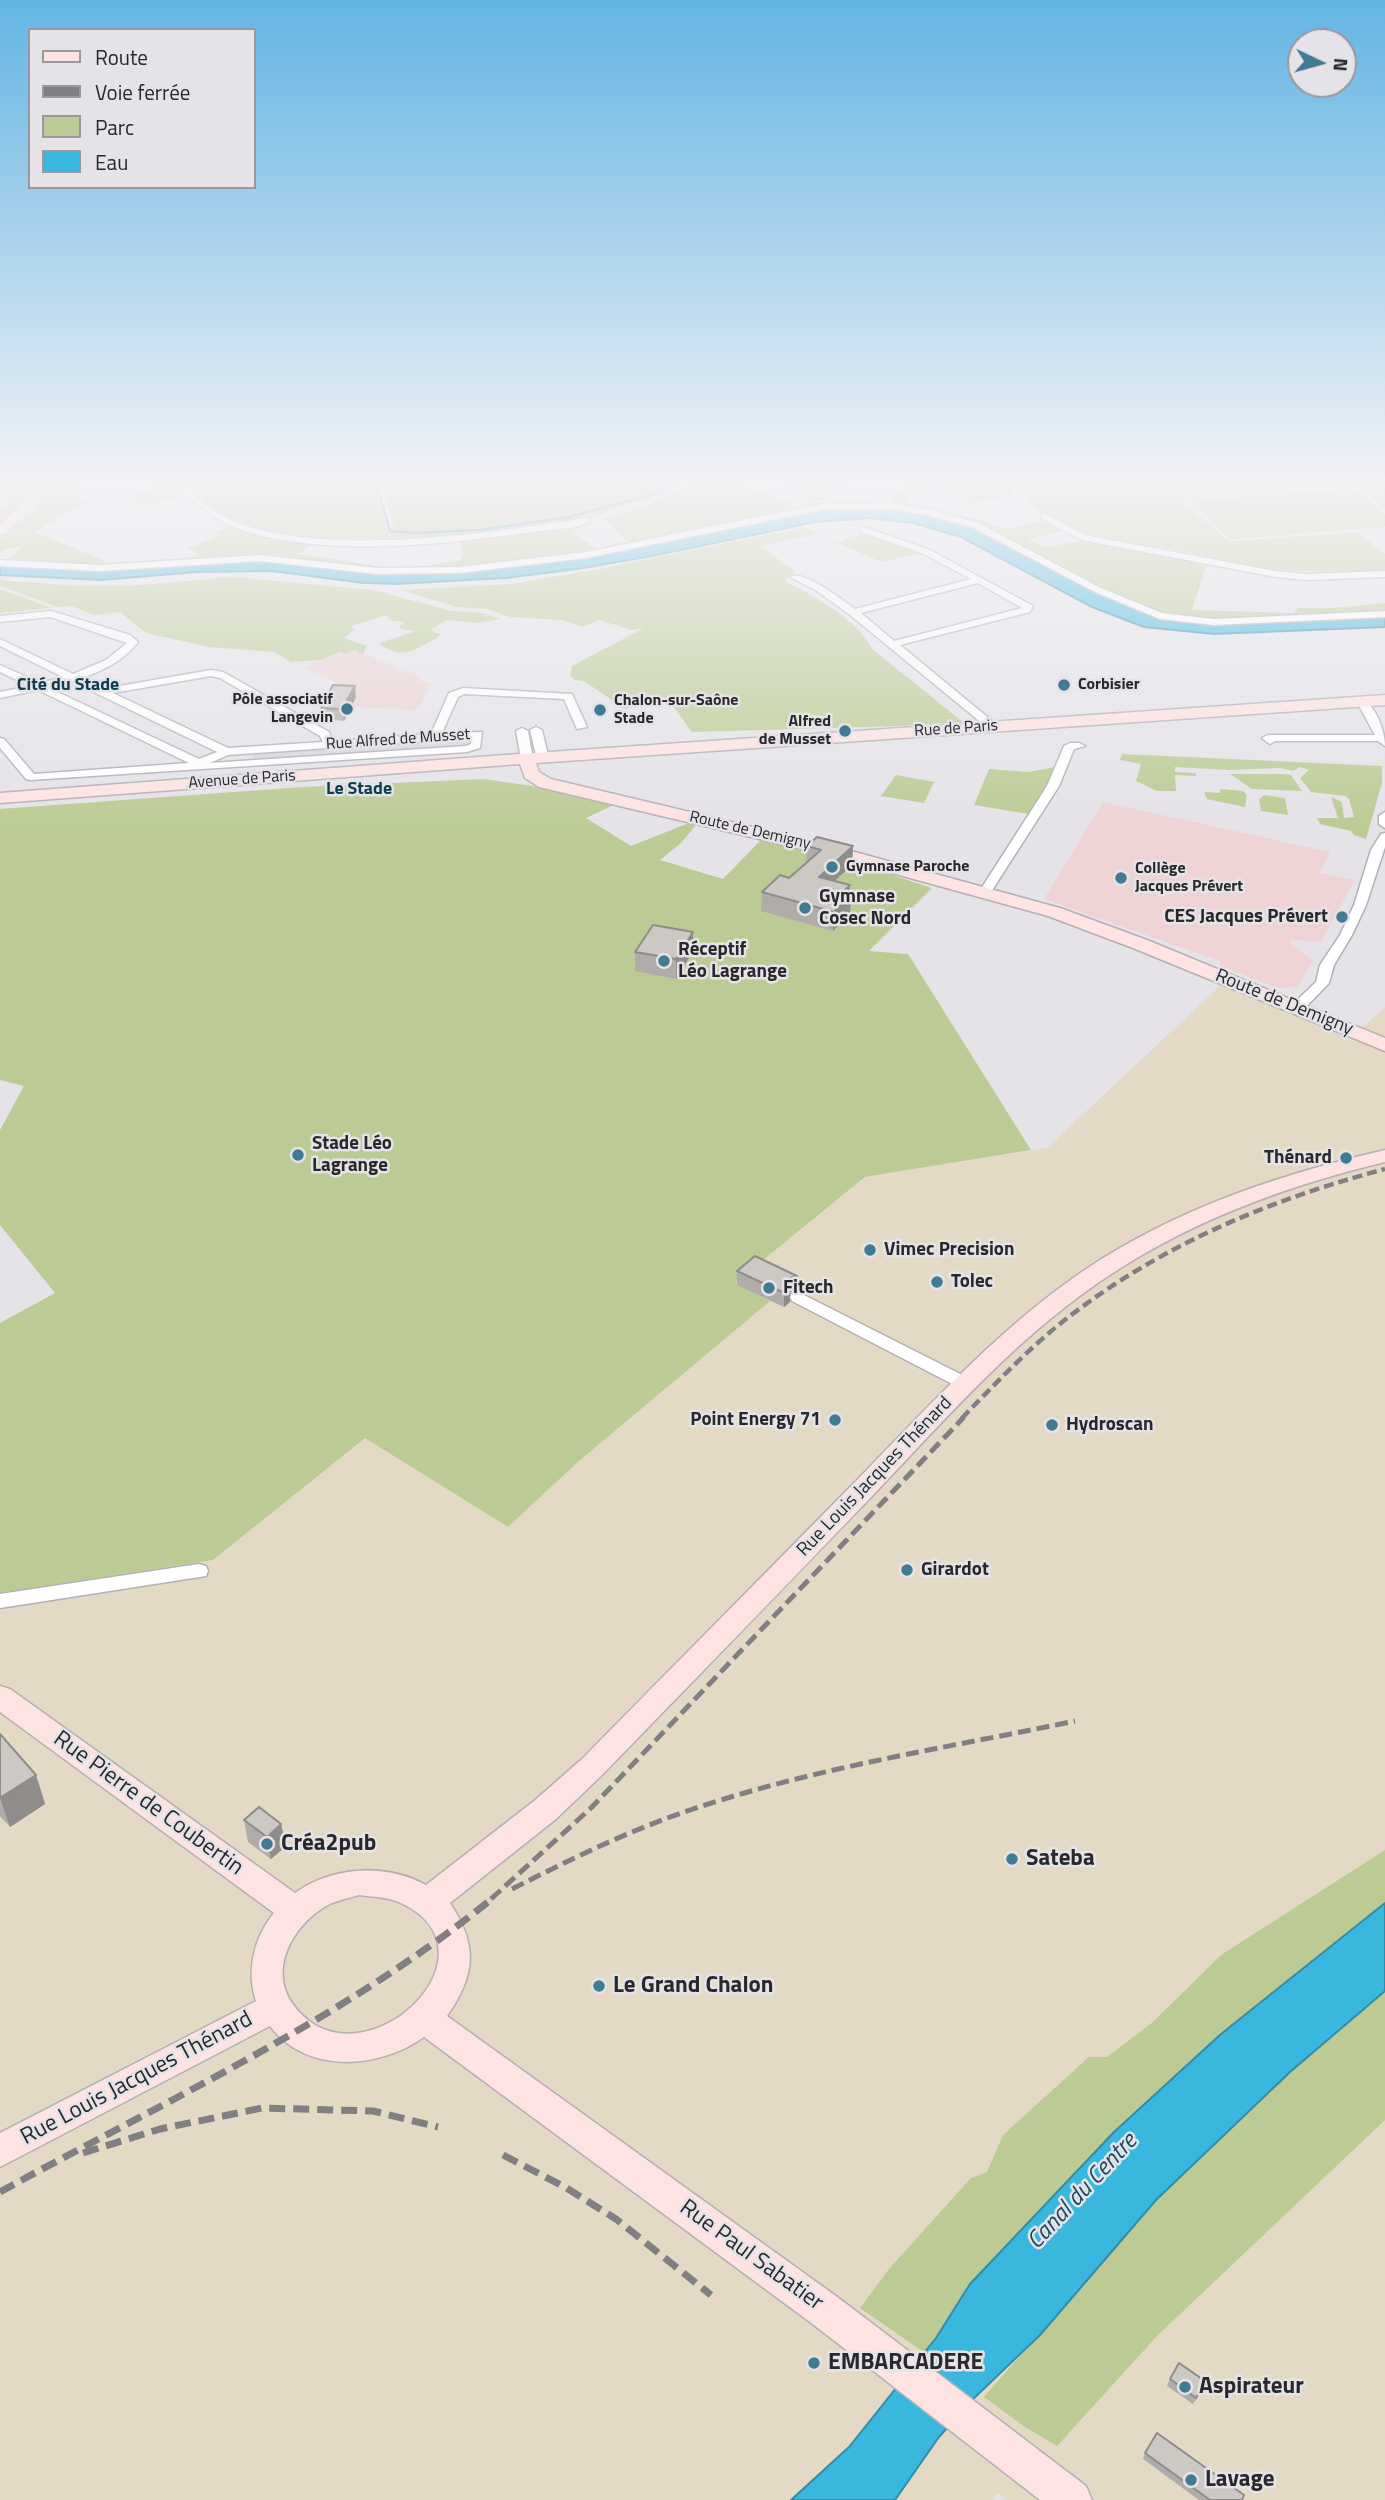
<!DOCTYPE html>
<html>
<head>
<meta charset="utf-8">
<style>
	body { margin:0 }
	#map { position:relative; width:1385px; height:2500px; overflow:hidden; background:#e5e3e8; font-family:"Titillium Web",sans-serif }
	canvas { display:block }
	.legend { position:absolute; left:28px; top:28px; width:228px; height:161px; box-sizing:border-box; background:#e5e3e8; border:2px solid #9a989c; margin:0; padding:9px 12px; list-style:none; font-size:21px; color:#29282a }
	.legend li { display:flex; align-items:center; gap:14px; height:35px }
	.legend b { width:35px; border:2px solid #9a989c }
	.north { position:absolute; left:1287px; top:28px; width:70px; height:70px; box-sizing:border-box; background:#e5e3e8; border:2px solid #9a989c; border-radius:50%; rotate:95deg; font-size:19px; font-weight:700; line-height:28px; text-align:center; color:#29282a }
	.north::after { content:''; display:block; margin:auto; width:24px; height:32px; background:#3f7b92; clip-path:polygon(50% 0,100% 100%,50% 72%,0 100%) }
</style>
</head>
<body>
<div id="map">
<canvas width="1385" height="2500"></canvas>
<ul class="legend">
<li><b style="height:9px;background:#fde3e1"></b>Route</li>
<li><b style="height:9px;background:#817f82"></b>Voie ferrée</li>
<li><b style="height:19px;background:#bbcb93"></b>Parc</li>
<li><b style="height:19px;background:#39b7de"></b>Eau</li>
</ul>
<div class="north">N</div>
</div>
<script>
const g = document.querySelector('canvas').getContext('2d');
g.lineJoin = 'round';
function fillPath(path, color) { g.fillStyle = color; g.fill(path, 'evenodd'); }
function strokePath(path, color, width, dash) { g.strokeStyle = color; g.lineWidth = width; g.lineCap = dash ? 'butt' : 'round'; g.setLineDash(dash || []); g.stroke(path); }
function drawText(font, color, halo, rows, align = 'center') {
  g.font = font + ' "Titillium Web",sans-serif'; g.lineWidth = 5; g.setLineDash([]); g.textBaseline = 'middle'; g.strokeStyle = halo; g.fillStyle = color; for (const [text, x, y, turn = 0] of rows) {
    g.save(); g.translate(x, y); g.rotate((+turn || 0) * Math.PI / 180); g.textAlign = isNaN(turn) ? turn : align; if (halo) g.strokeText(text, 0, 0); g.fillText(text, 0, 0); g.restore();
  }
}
const built = new Path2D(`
	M468,737L470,746L253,761V752Z`);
const industrial = new Path2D(`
	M1222,984L1354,1041L1364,1026L1385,1007V2500H1007L998,2493L992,2500H0V1593L213,1560L365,1437L508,1527L579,1461L769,1301L735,1283L866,1177L1047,1148Z`);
const education = new Path2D(`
	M355,650L422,678L421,682L432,683L418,710L351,707L358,693L347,692L349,688L303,668L340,652L346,654Z
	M1103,802L1330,852L1320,873L1355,880L1321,942L1292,940L1290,943L1313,961L1297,987L1279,988L1221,967L1220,961L1044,899Z`);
const green = new Path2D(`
	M0,480H38L22,506L0,525V508L17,491L0,495Z
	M56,480H86L80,481L70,493L87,503L54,519L35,532L106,561L101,564H122L98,566L9,559L22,546L2,551L0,555V539L34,511Z
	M182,480H373L387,529L394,528L380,480H688L656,496L618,507L595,517L542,526L444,536L325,539L294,537L240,524L222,515Z
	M702,480H724L792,504L782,509L789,511L637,543L628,541L603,519L650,504Z
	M780,480H852L835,491L829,499L810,502L807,493L810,491Z
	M896,480H1005L1016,495L973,503L964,495H948L921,486L904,505L890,503L906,483Z
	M1011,480H1385V508L1356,484L1181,499L1225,539L1232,541L1358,532L1385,554V570C1348,571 1310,573 1272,569C1241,565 1209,556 1178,550C1113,538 1053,543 1011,480Z
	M172,482L186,494L148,506L130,496Z
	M1354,488L1385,514V527L1234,539H1229L1190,501Z
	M930,509L981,520L1006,529L1047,520L1065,530L1028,539L1045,547L1088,540L1207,563L1192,610L1294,613L1298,608H1332L1385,603V611L1235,619H1197L1169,614L1131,602L988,528L928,510Z
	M229,526L276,538L312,543L299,554L391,568L360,567L272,554L187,558L199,554L187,549L220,535L214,533Z
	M573,527L577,530L573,533L597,550L472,567L428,569L431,565L461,560L463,553L460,538Z
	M804,527L817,534L760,546L796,572L789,575L785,581C816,598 855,617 872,649L963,722L902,726L692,732L668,699L625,709L584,681L575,680L570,676L572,666L644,628L632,630L599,620L582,627L562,620L510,617L487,609L457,607L400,590L512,584L600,569Z
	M862,533L919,553L882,562L837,543Z
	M232,577L373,590L452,611L483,613L500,619L476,623L448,620L432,628L433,632L440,634L437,638C413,649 405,661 379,644C392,638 402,636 415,631L401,629L399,626L404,624L403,622L389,620L387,615L351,626L354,630L344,638L367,646L363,654L355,650L346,654L340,652L320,660L291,662L275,652L209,647L146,633L120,612L94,615L71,606L57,607L0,586V580L78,586H128Z
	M0,589L52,608L0,613Z
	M1122,754L1382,766V783L1366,839L1354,835L1351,831L1320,824L1317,818H1338L1331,797L1342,802L1344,818L1354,817L1349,799L1345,796L1311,792L1300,778L1309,770L1300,767L1293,771L1281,768L1229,770L1175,767V772L1195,773L1197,776L1175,775L1176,791H1157L1136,781L1141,764L1120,760Z
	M1055,767L1047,787L1029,814L974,805L989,769L1028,772Z
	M1230,774H1284L1291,775L1302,791L1252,789Z
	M896,775L934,782L924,803L881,796Z
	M484,779L532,786L614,805L586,818L631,846L689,823L696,825L681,843L660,860L723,879L762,839L821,852L932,888L869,951L908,954L1031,1150L865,1177L735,1283L770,1301L579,1461L508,1527L365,1438L213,1560L0,1593V1323L55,1293L0,1225V1130L24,1086L0,1080V809L302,787Z
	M1220,789L1243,791L1247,795L1245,807L1207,799L1204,792L1220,793Z
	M1264,795L1285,798L1288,815L1261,811L1259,799Z
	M1385,1850V1903L1221,2034L1114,2132L970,2284L925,2353L860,2308L889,2269L971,2178L987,2172L1003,2135L1089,2057H1107L1153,2022L1221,1955Z
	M1385,1991V2120L1157,2336L1057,2446L1025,2427L984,2397L1156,2200L1290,2072Z`);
const water = new Path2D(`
	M851,507C888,509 927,510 963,523C979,528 995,539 1011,547C1064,574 1118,609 1178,620L1385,616V627L1214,634L1144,627L1092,607L961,537L913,523L871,518L816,522L652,556L577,569L506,578L396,584L364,583L272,571L196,572L101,580L0,575V565L74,569L261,559L386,573L534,564L819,510Z
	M1385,1903V1991L1290,2072L1156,2200L1040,2335L971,2401L939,2437L895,2500H791L849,2447L936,2338L970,2284L1114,2132L1221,2034Z`);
const stream = new Path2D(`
	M375,480L390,531L415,533L479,530L569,517L655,494L678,480`);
const street = new Path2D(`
	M173,480H182C194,491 204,505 217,513C300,562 493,533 586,518L591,521C577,530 550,529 533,532C442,544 341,557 251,533C218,524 195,505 173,480Z
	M890,503L929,509L978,523L1101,588L1162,613L1214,619L1385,611V617L1214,625L1160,619L1095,592L972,527L928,515L890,509L821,510L586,558L459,573L378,574L260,561L100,571L0,566V560L100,565L260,555L378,568L459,567L586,552L821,504Z
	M1045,514L1085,535L1275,571L1307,574L1385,571V577L1307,580L1275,577L1082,540L1042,519V515Z
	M864,527L930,550L1033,606L1030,612L900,645L997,725V729H989L849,614L814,589L790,577C804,569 842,600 855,609L971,579L924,554L861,532V528ZM978,583L1022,608L894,641L861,613Z
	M51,611L130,635L138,642C123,661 104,670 82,678L102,689L211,670L223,672L329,732L333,741L431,734L449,693L463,688L572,694L587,727L577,729L564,699L464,694L458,697L442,733L482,732L480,748L467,752L30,780L26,779L0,748V738L4,739L34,774L189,763L38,690L0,698V692L29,686L0,672V665L40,683L63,677L0,646V639L73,674L106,660L127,643L50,617L0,622V616ZM211,676L220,678L320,736L323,742L228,748L113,693ZM71,681L217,752L199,759L49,688ZM472,738L471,744L466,746L210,763L228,755Z
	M1362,699C1376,706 1385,731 1385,746L1378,741H1275L1270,744L1262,738L1268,735H1375L1357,702Z
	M536,727L542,730L549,759L547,761L537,759L530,730Z
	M522,728L528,731L533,759L527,762L521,759L516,731Z
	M1070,743H1079L1085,746L1074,749L1059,786L989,895H981L979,892L1047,786L1064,746Z
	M1385,812V828L1379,824V816Z
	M1385,833V847L1366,905L1352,935L1334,965L1329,983L1302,1011H1292L1290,1008L1292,1005L1316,982L1320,965L1340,935L1354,905L1371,850L1381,834Z
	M798,1292L972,1380L974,1384L972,1388H960L792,1301L790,1297L792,1293Z
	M199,1564L206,1566L208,1571L206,1576L0,1608V1594Z`);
const secondary = new Path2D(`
	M41,480H53L38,504L5,534L0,535V524L28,498Z
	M1385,695V705L536,763L539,772L551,779L833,846L1060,908L1147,940L1385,1038V1051L1133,948L1048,916L823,854L539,787L525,778L520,764L0,803V793L505,755Z
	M1385,1150V1162C1290,1185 1198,1218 1116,1271C1023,1330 950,1414 875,1493C784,1588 693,1681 602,1775L556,1819L450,1903C478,1945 476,1975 447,2016L840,2299L1086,2486L1092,2500H1040L814,2325L424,2037C379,2069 307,2075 270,2026L0,2167V2133L256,2001C246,1971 254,1937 274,1913L0,1712V1686L10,1689L295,1893C332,1866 386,1863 426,1885L534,1801L582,1759C673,1666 766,1573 857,1480C933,1402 1007,1319 1100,1260C1188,1205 1285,1173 1385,1150ZM359,1895C372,1897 389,1897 401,1903C508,1954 361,2091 295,2007C266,1971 293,1924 328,1905C338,1900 349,1898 359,1895Z`);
const railFar2 = new Path2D(`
	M962,1418C995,1384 1028,1349 1066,1319C1161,1245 1269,1200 1385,1169`);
const railFar1 = new Path2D(`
	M512,1889C569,1860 626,1832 687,1811C812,1768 946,1748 1075,1721
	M491,1899L591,1808L964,1417`);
const rail = new Path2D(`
	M83,2153L160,2129L262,2108L373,2111L438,2127
	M503,2155L565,2187L616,2219L711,2295
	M0,2192C167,2100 344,2019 493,1898`);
const wall = new Path2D(`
	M356,697L344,721L322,719L321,708Z
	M807,846H853L852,865L834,881L850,885L849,894L851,895L850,913L833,931L761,911L762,892L789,878L806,863Z
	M693,951L676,979L635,971V952Z
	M737,1271L796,1290L790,1292V1302L784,1307L737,1285Z
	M0,1734L36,1775L45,1804L10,1827L0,1816Z
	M244,1820L281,1824L286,1846L271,1859L248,1842Z
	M1170,2379L1205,2381L1203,2387L1193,2404L1167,2386Z
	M1145,2453L1242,2500H1199L1143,2459Z`);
const shadedWall = new Path2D(`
	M355,686L356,697L344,721L342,709Z
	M853,846L852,865L818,896L819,877Z
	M850,885L849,897L851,895L850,913L833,931L834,912L843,892Z
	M693,932V951L676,979V959Z
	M797,1276L796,1290L790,1292V1302L784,1307V1293L790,1278Z
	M36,1775L45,1804L10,1827L0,1798Z
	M281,1824L286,1846L271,1859L267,1837Z
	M1205,2381L1203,2387L1193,2404L1196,2398Z`);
const building = new Path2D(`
	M333,685L355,686L342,709L321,708Z
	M817,837L853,846L819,877L850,885L843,892L851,895L834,912L762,892L780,875L789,878L821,850L807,846Z
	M653,925L693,932L676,959L635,952Z
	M755,1256L797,1276L790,1278V1288L784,1293L737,1271Z
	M0,1734L36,1775L0,1798Z
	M259,1807L281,1824L267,1837L244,1820Z
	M1179,2363L1205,2381L1196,2398L1170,2379Z
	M1157,2433L1244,2495L1242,2500H1210L1145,2453Z`);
const markers = [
	[1064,685,7,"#3f7b92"],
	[347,709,7,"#3f7b92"],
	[600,710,7,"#3f7b92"],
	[845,731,7,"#3f7b92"],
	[832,867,7,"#3f7b92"],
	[1121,878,7,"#3f7b92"],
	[805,908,7,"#3f7b92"],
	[1342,917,7,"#3f7b92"],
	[664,961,7,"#3f7b92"],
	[298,1155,7,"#3f7b92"],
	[1346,1158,7,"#3f7b92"],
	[870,1250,7,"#3f7b92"],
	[937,1282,7,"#3f7b92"],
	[769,1288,7,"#3f7b92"],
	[835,1420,7,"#3f7b92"],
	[1052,1425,7,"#3f7b92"],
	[907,1570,7,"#3f7b92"],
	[267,1844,7,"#3f7b92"],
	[1012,1859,7,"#3f7b92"],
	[599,1986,7,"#3f7b92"],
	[814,2363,7,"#3f7b92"],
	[1185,2387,7,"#3f7b92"],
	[1191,2480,7,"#3f7b92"]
];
const farPoinames = [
	["Corbisier",1078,685],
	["Pôle associatif",333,700,"right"],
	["Langevin",333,718,"right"],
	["Chalon-sur-Saône",614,701],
	["Stade",614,719],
	["Alfred",831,722,"right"],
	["de Musset",831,740,"right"],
	["Gymnase Paroche",846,867],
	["Collège",1135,869],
	["Jacques Prévert",1135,887]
];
const farStreetnames = [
	["Rue de Paris",956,729,-4],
	["Rue Alfred de Musset",398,740,-4],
	["Avenue de Paris",242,780,-4],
	["Route de Demigny",750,831,13]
];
const farNeighbourhoodnames = [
	["Cité du Stade",68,686],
	["Le Stade",359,790]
];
const poiNames = [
	["Gymnase",819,897],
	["Cosec Nord",819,919],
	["CES Jacques Prévert",1328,917,"right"],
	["Réceptif",678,950],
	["Léo Lagrange",678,972],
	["Stade Léo",312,1144],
	["Lagrange",312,1166],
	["Thénard",1332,1158,"right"],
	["Vimec Precision",884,1250],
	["Tolec",951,1282],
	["Fitech",783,1288],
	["Point Energy 71",821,1420,"right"],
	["Hydroscan",1066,1425],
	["Girardot",921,1570]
];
const streetNames = [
	["Route de Demigny",1284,1003,22],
	["Rue Louis Jacques Thénard",875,1477,-46]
];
const nearStreetnames = [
	["Rue Pierre de Coubertin",148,1804,36],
	["Rue Louis Jacques Thénard",137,2079,-28],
	["Rue Paul Sabatier",751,2256,36]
];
const nearPoinames = [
	["Créa2pub",281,1844],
	["Sateba",1026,1859],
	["Le Grand Chalon",613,1986],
	["EMBARCADERE",828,2363],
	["Aspirateur",1199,2387],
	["Lavage",1205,2480]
];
const nearWaternames = [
	["Canal du Centre",1083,2192,-47]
];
fillPath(built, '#dad5e1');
fillPath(industrial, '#e4d9c4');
fillPath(education, '#edd3d4');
fillPath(green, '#bbcb93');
fillPath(water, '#39b7de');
strokePath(water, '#348ca8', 2);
strokePath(stream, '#348ca8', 2.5);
strokePath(street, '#b2b0b5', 3);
strokePath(secondary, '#b2b0b5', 3);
fillPath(street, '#fff');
fillPath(secondary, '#fde3e1');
strokePath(railFar2, '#817f82', 4.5, [10, 5]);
strokePath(railFar1, '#817f82', 5, [13, 6]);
strokePath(rail, '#817f82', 7, [16, 8]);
fillPath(wall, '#afaca9');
fillPath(shadedWall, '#8f8c89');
fillPath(building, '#ccc8c4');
strokePath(building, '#8f8c89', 2);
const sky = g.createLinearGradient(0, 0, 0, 830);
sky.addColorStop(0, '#62b5e4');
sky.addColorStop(0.58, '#f3f2f5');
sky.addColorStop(1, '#f3f2f500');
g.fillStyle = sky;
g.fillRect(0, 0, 1385, 830);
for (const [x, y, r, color] of markers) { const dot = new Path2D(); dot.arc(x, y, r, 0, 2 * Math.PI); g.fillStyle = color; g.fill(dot); strokePath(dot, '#e5e3e8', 2.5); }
drawText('bold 16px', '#29282a', '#e5e3e8', farPoinames, 'left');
drawText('16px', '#29282a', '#e5e3e8', farStreetnames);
drawText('bold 18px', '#0c4051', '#e5e3e8', farNeighbourhoodnames);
drawText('bold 19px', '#29282a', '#e5e3e8', poiNames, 'left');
drawText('19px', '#29282a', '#e5e3e8', streetNames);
drawText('23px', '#29282a', '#e5e3e8', nearStreetnames);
drawText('bold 23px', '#29282a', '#e5e3e8', nearPoinames, 'left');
drawText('italic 24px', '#194c5d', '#e5e3e8', nearWaternames);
</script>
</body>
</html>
